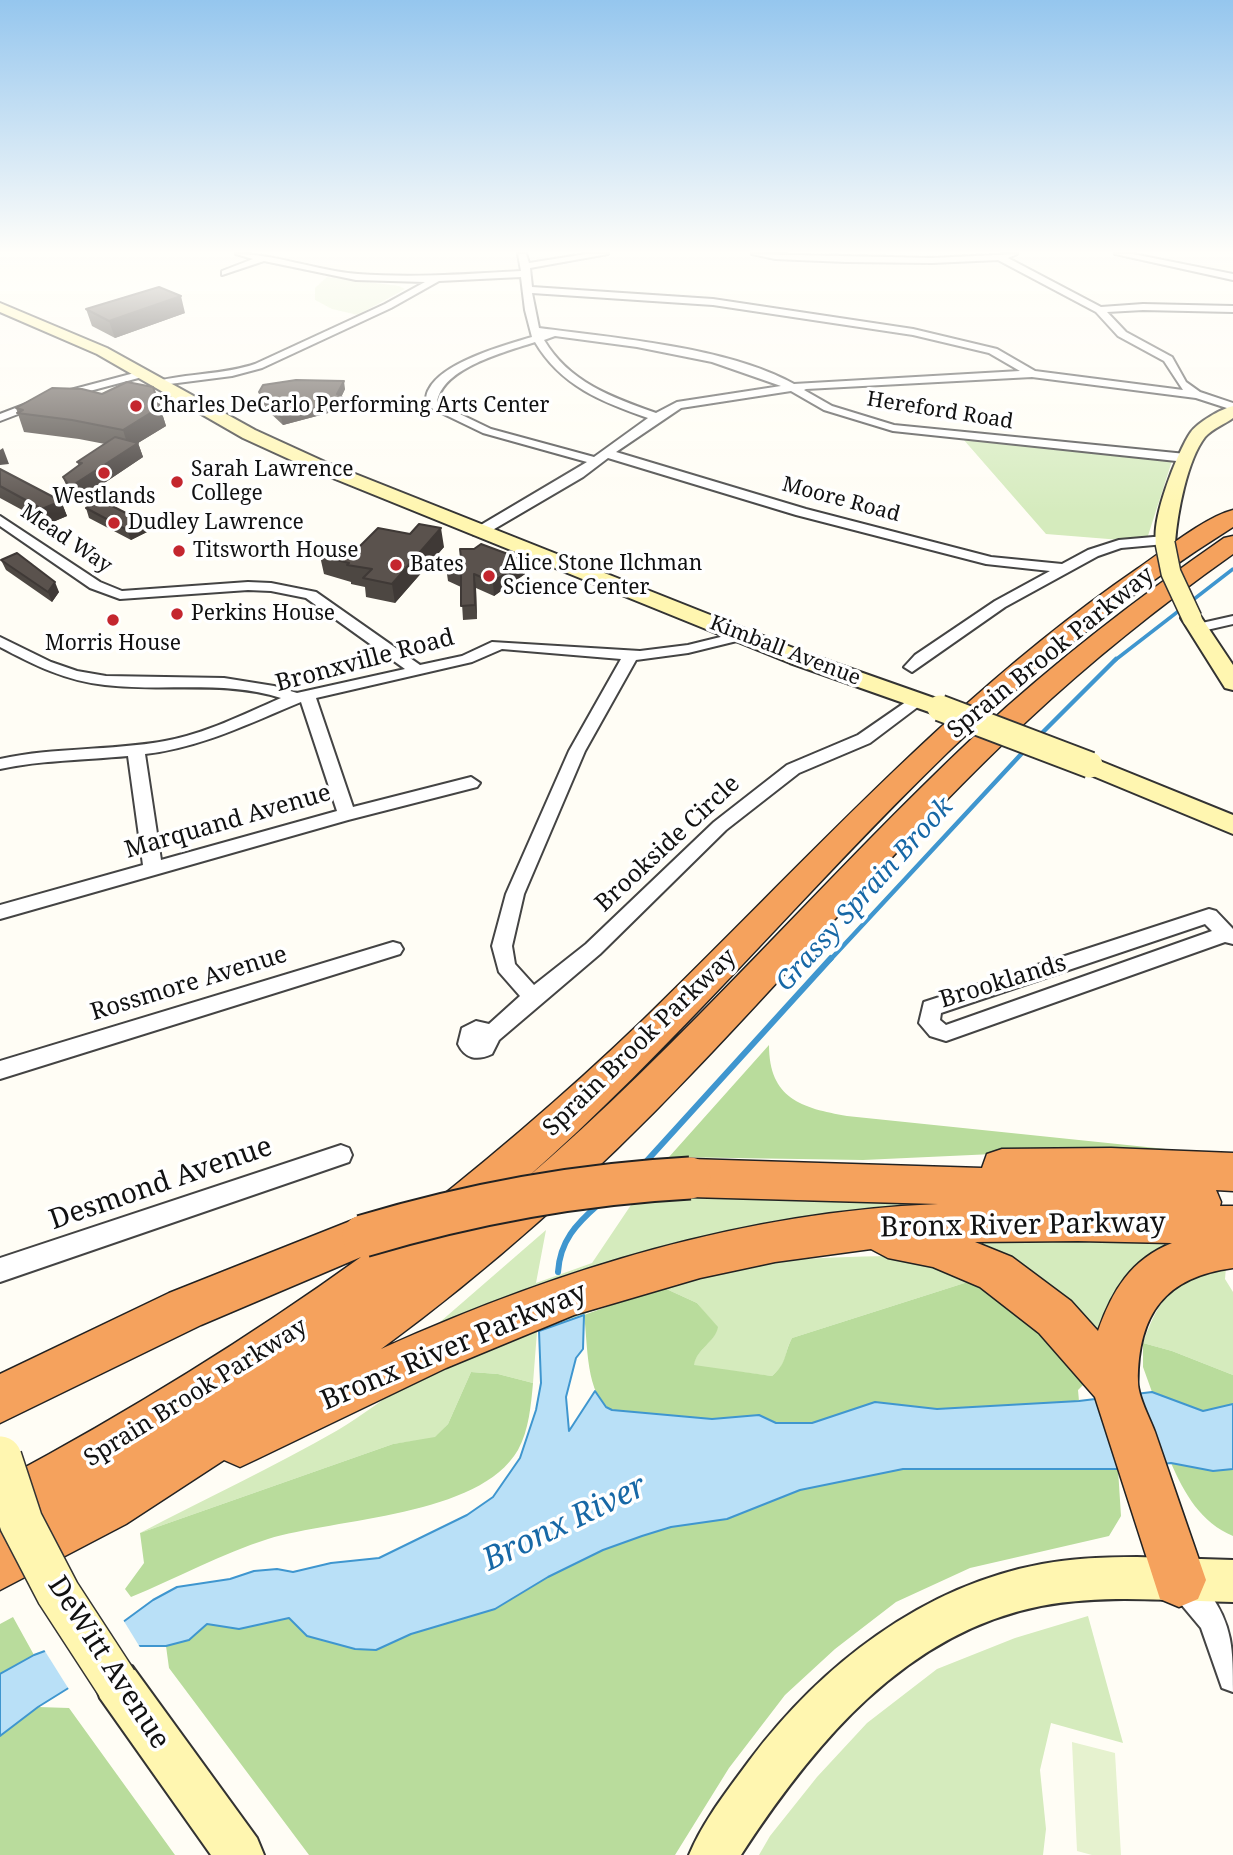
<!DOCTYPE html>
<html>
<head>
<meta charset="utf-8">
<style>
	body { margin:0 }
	canvas { display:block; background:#fffdf5 }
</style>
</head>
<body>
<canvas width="1233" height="1855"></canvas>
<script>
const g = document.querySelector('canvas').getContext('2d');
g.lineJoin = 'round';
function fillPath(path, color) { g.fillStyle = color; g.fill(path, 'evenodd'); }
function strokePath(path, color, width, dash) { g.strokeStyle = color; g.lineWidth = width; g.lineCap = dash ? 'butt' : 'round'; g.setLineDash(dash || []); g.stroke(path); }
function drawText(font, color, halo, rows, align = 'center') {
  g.font = font + ' "Noto Serif",serif'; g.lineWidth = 7; g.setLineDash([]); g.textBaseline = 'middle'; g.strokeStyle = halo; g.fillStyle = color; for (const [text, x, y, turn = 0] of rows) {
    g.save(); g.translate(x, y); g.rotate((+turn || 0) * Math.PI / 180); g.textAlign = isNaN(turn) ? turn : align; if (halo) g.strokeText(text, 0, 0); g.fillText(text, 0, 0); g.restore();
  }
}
const green = new Path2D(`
	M963,439L1172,461L1146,542L1046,534Z
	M713,1194L1014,1200C931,1206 846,1207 765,1223C652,1245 548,1285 441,1326L440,1322L546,1230L536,1283L592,1263L635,1199Z
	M1177,1235L1106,1352L954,1237Z
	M891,1256L936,1263L974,1280L792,1338C783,1354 789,1363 772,1376L693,1366C697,1348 715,1343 717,1327L697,1303L662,1287L535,1331L537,1332L533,1383L498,1374L471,1372L448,1424L435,1438L393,1444L140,1533C205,1499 273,1467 338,1430C362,1416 384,1397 409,1384C488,1341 572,1304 659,1280C728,1261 819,1257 891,1256Z
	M1226,1267L1225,1279L1233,1292V1375L1172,1351L1143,1343C1160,1295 1175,1278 1226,1267Z
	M1088,1616L1123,1743L1051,1723L1040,1770L1046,1829L1043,1855H759L770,1836L817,1777L867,1723L937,1669L1015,1638Z`);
const forest = new Path2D(`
	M769,1045C769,1099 802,1108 847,1116L1214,1154L1015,1153L863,1160L669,1157Z
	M974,1280L1046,1333L1084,1384L1078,1390L1079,1401L937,1409L875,1402L812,1423H776L759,1415L712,1419L612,1410C585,1397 588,1342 584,1315L662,1287L697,1303L718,1327C715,1343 697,1348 694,1365L772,1376C787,1364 784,1353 792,1338Z
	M1143,1343L1172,1351L1233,1375V1404L1203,1411L1152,1392L1143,1367Z
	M471,1372L498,1374L533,1383C531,1405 529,1430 518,1450C479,1517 336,1518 268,1539C223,1553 175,1579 131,1597L125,1589L144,1563L140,1533L393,1444L435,1437L448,1424Z
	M1171,1463L1213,1471L1233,1469V1536C1201,1523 1184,1493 1171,1463Z
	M903,1469H1118L1121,1516L1109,1536L970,1568L896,1602L835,1649L785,1695L729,1768L675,1855H309L169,1668L166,1646L189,1640L207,1624L239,1629L289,1618L307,1636L376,1650L411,1634L495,1609L548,1576L603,1550L642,1536L671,1527L727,1519L800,1490Z
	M13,1617L34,1655L0,1674V1624Z
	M38,1707L69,1708L175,1855H0V1736Z`);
const pitch = new Path2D(`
	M327,277L399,286L405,289L358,315L332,309L315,300V288Z
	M1072,1742L1115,1753L1121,1855H1092L1077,1851Z`);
const water = new Path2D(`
	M584,1315L583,1349L576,1358L566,1397L569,1431L595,1391L606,1407L612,1410L712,1419L759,1415L776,1423H812L875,1402L937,1409L1079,1401L1152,1392L1203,1411L1233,1404V1469L1213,1471L1171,1463L1118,1469H903L800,1490L727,1519L671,1527L642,1536L603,1550L548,1577L495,1609L411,1634L376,1650L355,1649L307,1636L289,1618L239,1629L207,1624L189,1640L166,1646H136L38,1707L0,1736V1674L34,1655L123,1622L153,1600L177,1587L230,1579L254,1571L277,1569L293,1572L331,1563L379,1558L467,1515L493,1497L520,1458L536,1410L541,1383L539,1331Z`);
const pier = new Path2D(`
	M122,1618L141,1649L70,1691L43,1648Z`);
const streamFar2 = new Path2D(`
	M1114,661L1233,569`);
const streamFar1 = new Path2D(`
	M1037,738L1116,659
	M830,960L1025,750`);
const stream = new Path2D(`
	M643,1165L831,958
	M558,1272C560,1241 576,1224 599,1204`);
const street = new Path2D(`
	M236,254C277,254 317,271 358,274C413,278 467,274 521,271L518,254H526L529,263L586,254H608L530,268L532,287L713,299L913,329L997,349L1035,371L1183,390L1164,361L1118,336L1096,312L998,260L932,263L846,262L775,259L752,254L932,258L1017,254L1008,258L1101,307L1143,304L1233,306V312L1143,310L1107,312L1126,332L1172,357L1186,382L1200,392L1233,403V410L1196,398L1032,377L806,389L804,390L832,406L894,425L1186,454L1192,458L1186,462L893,431L824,410L791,391L681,408L616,452L806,509L991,557L1062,564L1088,550L1119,540L1165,536L1172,540L1165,544L1121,548L1098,556L1005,607L912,672L904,667L915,655L995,601L1050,571L986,564L796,515L608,458L583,477L484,535H474V529L587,462L483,433L425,405C426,400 426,393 429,389C443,362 505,345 532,337L525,310L521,277L439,281L391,308L262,368L232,376L154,386V382C187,373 223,375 255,364L385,304L425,282L356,280L264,261L222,275V271L253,259ZM532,293L713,305L913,335L989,353L1020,371L794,384C728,347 615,338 539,328ZM555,336L637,347L712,362L781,386L677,402L656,413C611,397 569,382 544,340ZM535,342C561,386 602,402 648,418L594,457L491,429L437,403C441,368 505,352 535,342Z
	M1115,254H1133L1233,274V280Z
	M142,371L147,374L146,376L52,401L0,421V414L44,397Z
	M0,516L100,582L122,591L248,582L271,583L316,592L420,665L462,656L492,642L640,651L688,645L745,631L750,632L752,635L745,639L688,653L636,660L585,751L524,894L512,946L515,964L534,985L586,944L714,822L787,765L858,735L913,697L919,695L927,700L870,743L799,773L726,830L600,954L499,1040L492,1054C477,1061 465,1059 458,1044L462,1028L476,1021L489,1024L520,996L499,972L492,946L506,894L569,751L621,659L502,649L472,662L316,698L353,807L471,777L480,783L477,787L348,820L0,919V905L143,865L128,756C86,760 42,760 0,769V759C54,747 111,751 165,741C205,734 244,714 281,698C224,680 164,692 105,685C66,681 34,665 0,647V637L51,662L77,671L106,676L224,678L274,686L297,693L405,669L306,598L271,591L248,590L120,599L90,588L0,526ZM301,702L337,811L161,860L145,754C200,748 250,723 301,702Z
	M1233,616V624L1198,632L1191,628L1193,625Z
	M1209,909L1216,911L1233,929V944L1225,942L946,1041L930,1036L919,1023L924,1002ZM1205,924L1212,931L946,1025L940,1020L941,1013Z
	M393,942L400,944L403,949L400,954L0,1079V1061Z
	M341,1145L349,1148L352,1155L349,1162L0,1282V1258Z
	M1180,1566C1193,1572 1199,1581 1208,1591C1233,1625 1233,1650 1233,1692L1222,1688L1201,1628L1170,1591L1165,1581L1170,1571Z`);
const secondary = new Path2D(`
	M0,303L107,348L255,430L325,462L806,653L948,703L952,708L948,713H932L790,663L313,470L243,438L97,354L0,312Z
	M1233,406V418C1225,424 1212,429 1205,437C1187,460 1177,514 1175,543L1165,549L1158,547C1147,528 1178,450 1191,432C1198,422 1221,409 1233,406Z
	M1192,612L1199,614L1233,665V690L1225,688L1181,618L1185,614Z
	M1090,757L1233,815V834L1081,771L1078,765L1081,759Z
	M1137,1557L1233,1560V1602C1170,1601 1104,1594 1041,1606C904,1633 813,1745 741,1855H689C703,1821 727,1791 749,1761C820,1666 922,1586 1042,1564C1073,1558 1105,1557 1137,1557Z
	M116,1660L132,1666L257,1838L264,1855H211L100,1698L94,1682L100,1666Z`);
const highway = new Path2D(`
	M1233,510V527C1131,591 1037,667 950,750C804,891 674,1049 521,1183C685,1043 823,878 980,731C1057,660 1139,597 1224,538L1233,536V554C1161,605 1092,660 1028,720C909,831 805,956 692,1073C597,1173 493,1267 381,1349C559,1269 743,1212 938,1204L690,1197L675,1191L669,1178L675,1165L690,1159L982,1168L987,1154L1002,1149L1111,1148L1233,1153V1191L1216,1190L1221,1202L1220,1206H1233V1268C1165,1277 1138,1314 1138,1382C1138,1397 1150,1418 1155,1432C1172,1482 1189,1531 1206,1580L1198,1599L1179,1607L1160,1599L1095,1397L1039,1333L980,1287L933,1267L888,1258L871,1249L775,1262L700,1278L574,1315L446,1368L257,1459L240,1467L224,1460L126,1524L0,1590V1535L8,1531L0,1535V1481C125,1414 246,1340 361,1257L201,1325L0,1423V1374L169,1293L363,1216L378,1222L385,1236L382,1243C473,1173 561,1099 644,1019C804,864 952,696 1137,569C1162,552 1205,517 1233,510ZM1078,1241L1172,1243C1131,1259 1112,1291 1098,1331L1071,1301L1012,1257L975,1242Z`);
const secondaryBridgeFar2 = new Path2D(`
	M1165,543L1171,573L1192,618`);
const secondaryBridgeFar1 = new Path2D(`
	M940,708L1090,765`);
const secondaryBridge = new Path2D(`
	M0,1458L21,1522L58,1593L116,1682`);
const highwayBridge = new Path2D(`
	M363,1236C470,1204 578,1184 690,1178`);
const wall = new Path2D(`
	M86,309L185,313L115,338L92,326Z
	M345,389L341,397L346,400L347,408L283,425L268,411L261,400L259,392Z
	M160,407L166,426L138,443L143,457L76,502L68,491L63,477L79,466L77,462L105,444L79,439L24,432L16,408Z
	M0,469L61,501L67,516L48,524L0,498Z
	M86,508L144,522L147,532L131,540L89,518Z
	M444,547L395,603L366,597L365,587L351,584V582L324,574L320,556Z
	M1,560L59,592L52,602L6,570Z
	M446,567L525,574L494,596L476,588L477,619L463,620L461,587L448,581Z`);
const shadedWall = new Path2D(`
	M181,296L185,313L115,338L109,321Z
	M344,381L345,389L339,402L346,400L347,408L283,425L281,417L337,394Z
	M160,407L166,426L138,443L143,457L76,502L70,487L129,449L123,430Z
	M3,448L9,464L0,465V450Z
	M61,501L67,516L48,524L42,509Z
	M144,522L147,532L131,540L127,530Z
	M441,528L444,547L395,603L392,584Z
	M524,560L525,574L494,596L493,582Z
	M474,574L476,588L477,619L475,605Z
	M55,582L59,592L52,602L48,592Z`);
const building = new Path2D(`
	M159,287L181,296L109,321L86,309Z
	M296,380L344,381L337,394L346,400L281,417L266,403L259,392L263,385Z
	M127,382L153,387L160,407L123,430L72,420L17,413L23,410L16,408L52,388L82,389L102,394Z
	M115,437L138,443L70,487L63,477L82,463L77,462Z
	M0,469L61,501L42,509L0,486Z
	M102,501L144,522L127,530L86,508Z
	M419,524L441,528L392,584L363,578L372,569L347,565L349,563L320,556L333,545L350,550L359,547L378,528L410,534Z
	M481,544L524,560L493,582L474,574L475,605L461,606V573L446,567L461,558L460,549H474Z
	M17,553L55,582L48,592L1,560Z`);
const markers = [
	[136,406,7,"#c4262e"],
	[104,473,7,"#c4262e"],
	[177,482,7,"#c4262e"],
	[114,523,7,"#c4262e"],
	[179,551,7,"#c4262e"],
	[396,565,7,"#c4262e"],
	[489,576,7,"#c4262e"],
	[177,614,7,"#c4262e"],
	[113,620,7,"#c4262e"]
];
const farPoinames = [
	["Charles DeCarlo Performing Arts Center",150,406],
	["Sarah Lawrence",191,470],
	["College",191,494],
	["Westlands",104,497,"center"],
	["Dudley Lawrence",128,523],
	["Titsworth House",193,551],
	["Alice Stone Ilchman",503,564],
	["Science Center",503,588],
	["Bates",410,565],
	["Perkins House",191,614],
	["Morris House",113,644,"center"]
];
const farStreetnames = [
	["Hereford Road",940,411,9],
	["Moore Road",841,500,15],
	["Mead Way",66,539,34],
	["Kimball Avenue",785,651,21]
];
const streetNames = [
	["Sprain Brook Parkway",1051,653,-39],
	["Bronxville Road",365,661,-15],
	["Marquand Avenue",228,822,-16],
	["Brookside Circle",668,844,-43],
	["Brooklands",1003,982,-17],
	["Rossmore Avenue",189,984,-17],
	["Sprain Brook Parkway",640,1043,-44],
	["Sprain Brook Parkway",196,1393,-32]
];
const waterNames = [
	["Grassy Sprain Brook",865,895,-48]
];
const nearStreetnames = [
	["Desmond Avenue",161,1184,-19],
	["Bronx River Parkway",1023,1226,-1],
	["Bronx River Parkway",454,1347,-23],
	["DeWitt Avenue",108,1663,57]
];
const nearWaternames = [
	["Bronx River",565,1524,-26]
];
fillPath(green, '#d5ebbd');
fillPath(forest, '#b9dc9c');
fillPath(pitch, '#e6f2cf');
fillPath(water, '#b9e0f7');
strokePath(water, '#3f96cf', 2);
fillPath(pier, '#fffdf5');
strokePath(streamFar2, '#3f96cf', 3.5);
strokePath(streamFar1, '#3f96cf', 4.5);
strokePath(stream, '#3f96cf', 6);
strokePath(street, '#444', 4);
strokePath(secondary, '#333', 4);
strokePath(highway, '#222', 3);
fillPath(street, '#fff');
fillPath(secondary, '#fff6b0');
fillPath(highway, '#f5a25d');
strokePath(secondaryBridgeFar2, '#333', 22, []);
strokePath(secondaryBridgeFar1, '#333', 29, []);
strokePath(secondaryBridge, '#333', 46, []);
strokePath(highwayBridge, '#222', 45, []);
strokePath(secondaryBridgeFar2, '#fff6b0', 19);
strokePath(secondaryBridgeFar1, '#fff6b0', 25);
strokePath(secondaryBridge, '#fff6b0', 43);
strokePath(highwayBridge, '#f5a25d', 41);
fillPath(wall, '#4d4742');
fillPath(shadedWall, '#3f3936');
fillPath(building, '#5a524d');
strokePath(building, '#3f3936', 2);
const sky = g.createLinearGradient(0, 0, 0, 514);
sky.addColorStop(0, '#95c6ee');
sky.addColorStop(0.49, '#fffefa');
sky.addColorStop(1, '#fffefa00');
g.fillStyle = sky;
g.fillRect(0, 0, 1233, 514);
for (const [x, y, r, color] of markers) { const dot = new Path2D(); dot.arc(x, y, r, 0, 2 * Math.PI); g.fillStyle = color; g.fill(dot); strokePath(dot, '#fff', 2.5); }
drawText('21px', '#111', '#fff', farPoinames, 'left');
drawText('21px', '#111', '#fff', farStreetnames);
drawText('24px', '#111', '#fff', streetNames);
drawText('italic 26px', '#1768a6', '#fff', waterNames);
drawText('28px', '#111', '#fff', nearStreetnames);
drawText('italic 32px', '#1768a6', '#fff', nearWaternames);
</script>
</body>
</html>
